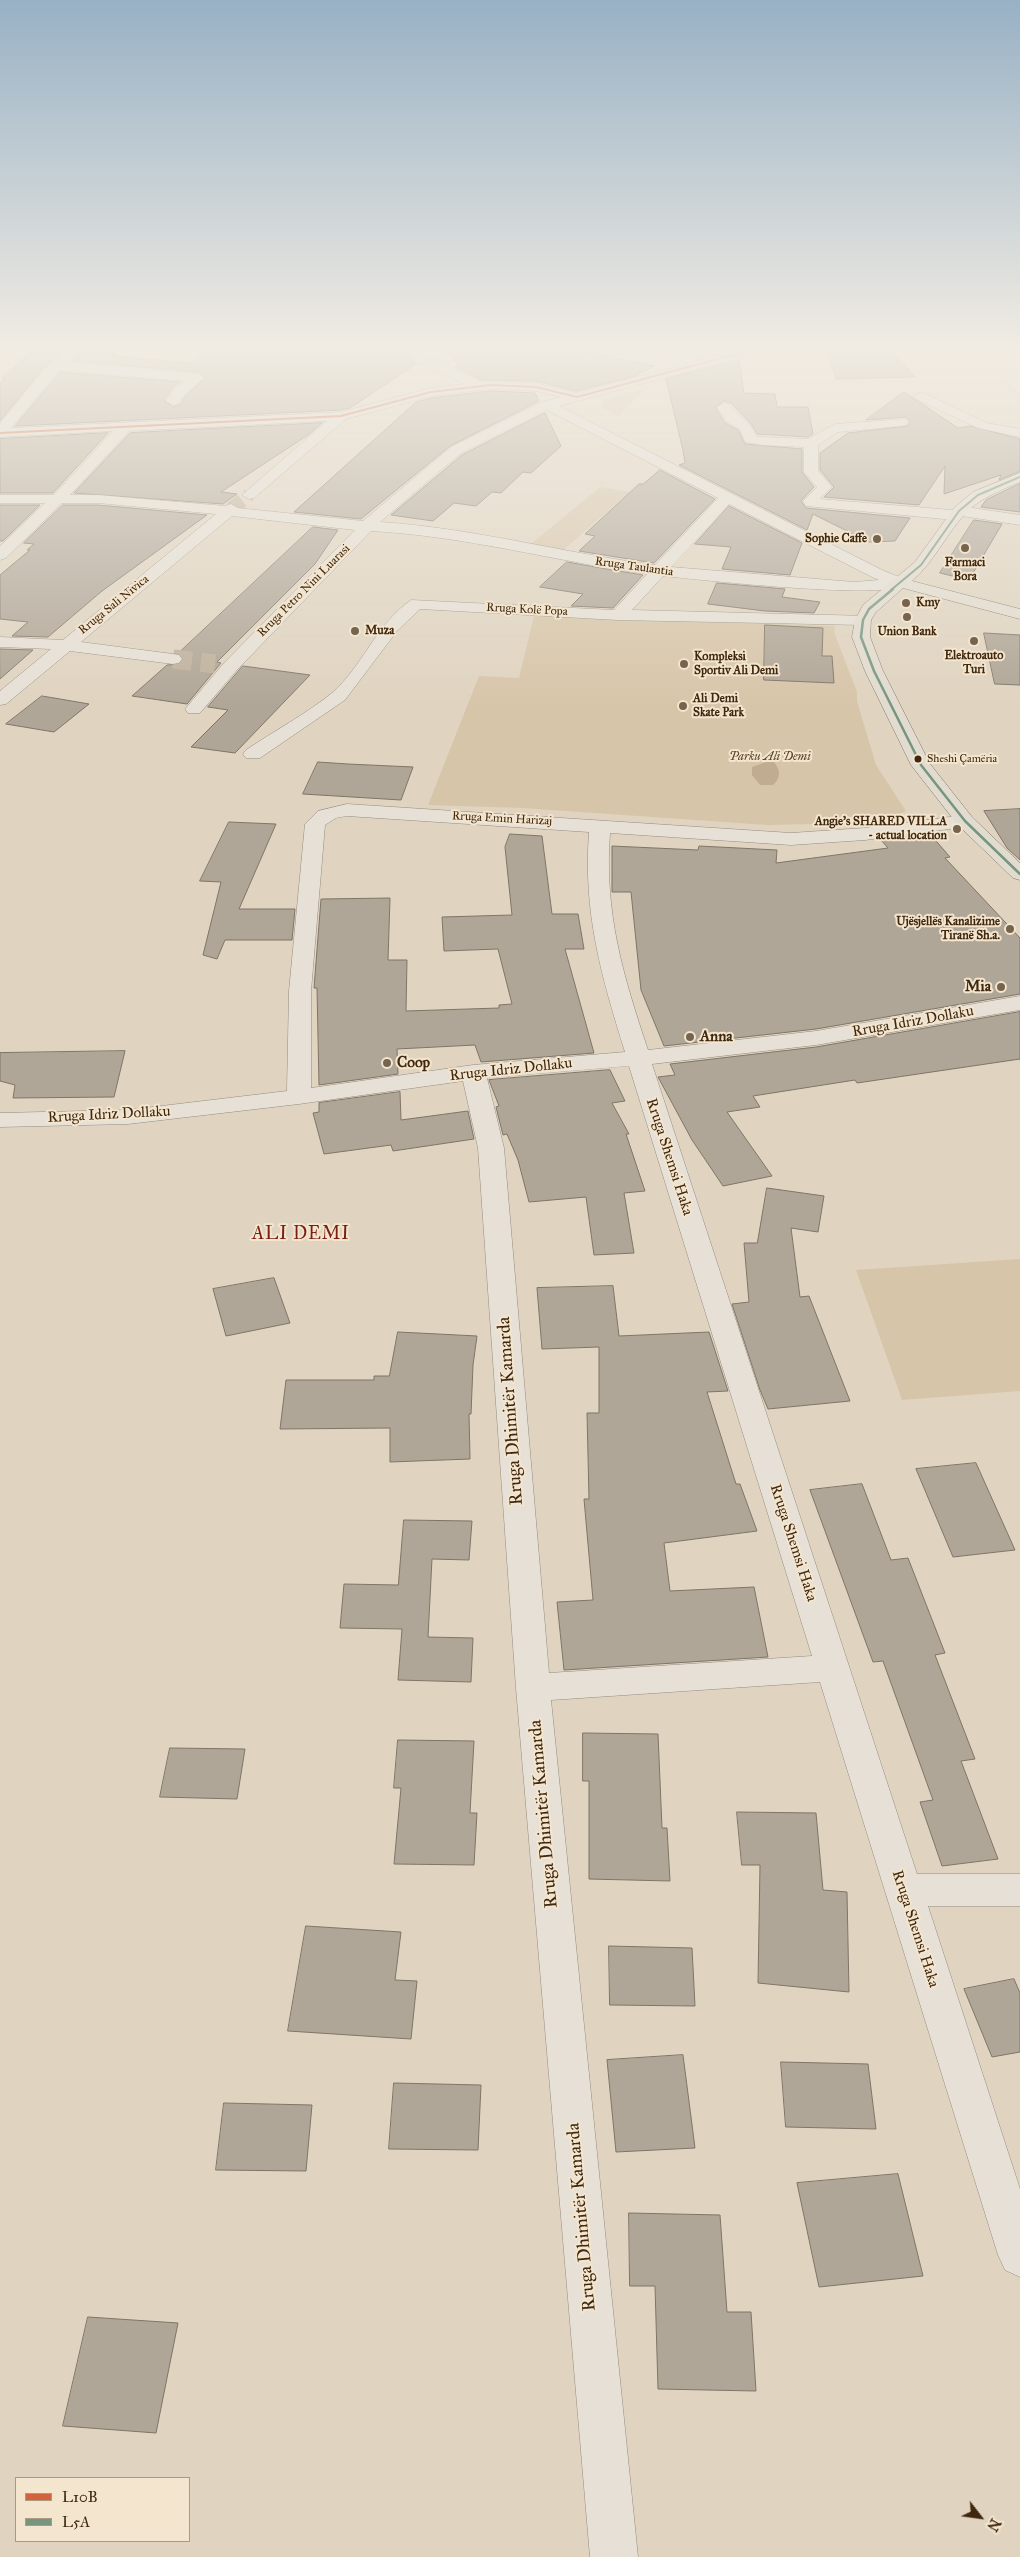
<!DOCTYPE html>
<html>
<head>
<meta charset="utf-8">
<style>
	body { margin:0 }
	#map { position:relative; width:1020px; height:2557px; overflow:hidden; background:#e0d4c0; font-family:"IM FELL Great Primer",serif }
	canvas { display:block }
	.legend { position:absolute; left:15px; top:2477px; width:175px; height:65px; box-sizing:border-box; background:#f3e5ce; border:1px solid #ab9982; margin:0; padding:6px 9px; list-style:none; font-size:15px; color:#3f2710 }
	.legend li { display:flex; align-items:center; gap:10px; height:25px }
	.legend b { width:25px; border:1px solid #ab9982 }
	.north { position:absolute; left:955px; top:2492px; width:50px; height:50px; -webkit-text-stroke:4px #f3e5ce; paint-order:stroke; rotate:120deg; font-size:14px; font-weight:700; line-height:20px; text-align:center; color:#3f2710 }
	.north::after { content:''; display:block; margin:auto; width:18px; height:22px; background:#3f2710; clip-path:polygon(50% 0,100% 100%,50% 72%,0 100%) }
</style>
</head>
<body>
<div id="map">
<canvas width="1020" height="2557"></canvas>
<ul class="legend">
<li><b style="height:6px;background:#d1643c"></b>L10B</li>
<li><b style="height:6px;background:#76967f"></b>L5A</li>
</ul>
<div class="north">N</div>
</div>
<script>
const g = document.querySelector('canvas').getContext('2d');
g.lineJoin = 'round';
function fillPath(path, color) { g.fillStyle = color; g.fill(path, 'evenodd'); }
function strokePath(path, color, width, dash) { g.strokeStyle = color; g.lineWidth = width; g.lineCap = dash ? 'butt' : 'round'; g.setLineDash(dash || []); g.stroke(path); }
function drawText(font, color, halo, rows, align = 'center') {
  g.font = font + ' "IM FELL Great Primer",serif'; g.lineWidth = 4; g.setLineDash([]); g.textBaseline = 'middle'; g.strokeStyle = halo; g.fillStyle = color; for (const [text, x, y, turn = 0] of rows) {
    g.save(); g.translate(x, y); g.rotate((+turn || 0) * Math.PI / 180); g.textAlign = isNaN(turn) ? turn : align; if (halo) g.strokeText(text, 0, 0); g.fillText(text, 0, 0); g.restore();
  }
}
const green = new Path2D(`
	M645,388L619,416L602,408L601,404L605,400Z
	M600,487L630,492L562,551L531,544Z
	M534,616L835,626L834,632L857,692V701L876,765L906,811L898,815L814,824L767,825L522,808L428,805L479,676L519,678Z
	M1020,1259V1391L902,1400L856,1270Z`);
const water = new Path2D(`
	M772,760C780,768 782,777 773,785H760L752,775V767Z`);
const building = new Path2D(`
	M210,350H397L416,364L350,408L341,410L15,426L60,372L180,382L173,387L164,400L173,407L180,405L186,395L206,378L198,372L71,361L77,355V352L115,353L113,356L189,363Z
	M447,350H578L655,366L635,376L576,391L536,381L482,380L455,367L458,365Z
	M826,350H891L915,377L837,379Z
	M31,352H62L42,370L0,421V383L5,378H2Z
	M739,360L744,393L775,394L777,407H808L813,434L808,437L757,434L752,425L731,403L724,401L715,407L725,423L738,430L745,444L802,449V472L814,487L801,501L806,508L910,518L895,541L869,542L813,514L807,530L679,465L685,463L683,450L666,379Z
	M491,391L535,393L539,401L450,446L361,519L294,512L416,402L432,398Z
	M904,392L958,428L970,426L1020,439V471L999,480L1001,475L944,494L945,466L919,505L824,497L834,487L820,470V453L848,433L908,426L910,421L906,417L866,420Z
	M545,413L561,446L531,473L523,472L501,493L492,492L476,506L454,503L433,521L391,515L462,455Z
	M322,423L308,435L221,492L237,494L223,504L74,493L130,433Z
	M108,433L53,493H0V439Z
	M660,470L715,499L654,563L579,551L595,536L585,534L639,484H643Z
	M1020,484V512L981,507L986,500Z
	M0,505H40L3,541H0Z
	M63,505H98L207,515L102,591L48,637L12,636L28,622L0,619V575L30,550H27L34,544L24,543Z
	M729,506L802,543L790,575L722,569L731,547L695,544Z
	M974,520L1002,524L969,580L940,573Z
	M313,527L338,530L315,564L217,662L221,663L187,704L132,696L167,665L180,664L184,659L179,653Z
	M567,562L612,570L643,575L613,608L571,606L583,594L540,587Z
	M717,583L785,589L782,597L820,602L814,613L765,611L708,604Z
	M765,625L823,628L822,656H832L834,683L764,680Z
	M984,633L1020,635V685L995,684Z
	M0,649L33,650L0,679Z
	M243,666L310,675L235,753L191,747L228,710L208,707Z
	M42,696L60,699L89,704L54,732L6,724Z
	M318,762L348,764L413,767L401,800L303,794Z
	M1020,809V860L1007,848L984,811Z
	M229,822L276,824L239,909H295L292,940H225L217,959L203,955L221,882L200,881Z
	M510,834L542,836L552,914H578L584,949H565L594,1053L481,1062L475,1045L397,1049L398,1074L319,1085L317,988H314L321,899L390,898L388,960H407L406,1011L499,1008V1005L512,1004L498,949L444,951L442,917L512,915L505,847Z
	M930,834L950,857L945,858L1020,938V994L816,1029L664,1046L641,990L631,892H612V846L698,850L699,846L777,850L776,863L888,848L881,840Z
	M1020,1012V1059L857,1083L855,1080L753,1096L760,1107L727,1112L772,1176L723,1186L692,1140L658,1077L675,1075L670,1064L816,1047Z
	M125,1051L114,1097L13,1098L15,1085L0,1081V1053Z
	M610,1070L625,1101L612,1103L629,1134H626L645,1191L624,1193L634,1253L594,1255L586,1197L529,1202L518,1160L507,1134L503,1135L496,1107L499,1106L489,1080Z
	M400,1092L401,1120L468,1111L474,1139L393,1151L391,1145L324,1154L313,1113L319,1112V1103Z
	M767,1188L824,1196L818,1232L791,1228L800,1297L809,1296L850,1401L768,1409L760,1390L732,1304L749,1302L744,1243H757Z
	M274,1278L290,1323L226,1336L213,1289Z
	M613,1286L619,1336L709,1332L728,1391L707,1392L736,1484H740L757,1531L664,1543L670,1591L754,1587L768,1657L564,1670L557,1602L593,1600L584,1499H589L587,1413H599V1347L542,1349L537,1288Z
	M398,1332L477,1336L473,1365L471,1414H469L470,1459L390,1462V1428L280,1429L286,1380H374V1376H389Z
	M976,1463L1015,1550L953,1557L916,1469Z
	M862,1484L891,1560L908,1558L945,1653L935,1655L975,1759L961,1761L998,1859L942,1866L920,1802L933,1800L883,1661L873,1662L810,1490Z
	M404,1520L472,1521L469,1560L432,1559L428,1637L473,1638L471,1682L398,1680L402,1629L340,1628L344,1584L398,1585Z
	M583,1733L658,1734L662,1828H667L670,1881L589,1879V1781H583Z
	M398,1740L474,1741L470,1813H477L474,1865L394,1864L401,1788H394Z
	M170,1748L245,1749L237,1799L160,1797Z
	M737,1812L816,1813L823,1890L847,1892L849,1992L758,1983L760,1865H742Z
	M306,1926L401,1932L395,1980L417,1981L411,2039L288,2031Z
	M609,1946L692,1948L695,2006L610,2005Z
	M1014,1979L1020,1993V2052L992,2057L964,1989Z
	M683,2055L695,2148L616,2152L607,2060Z
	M781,2062L868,2064L876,2129L786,2127Z
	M394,2083L481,2085L478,2150L389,2149Z
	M224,2103L312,2105L306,2171L216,2170Z
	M898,2174L923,2276L819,2287L797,2183Z
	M629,2213L720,2215L727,2312H751L756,2391L658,2389L655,2286H630Z
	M88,2317L178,2323L156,2433L63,2426Z`);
const minorTunnelFar1 = new Path2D(`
	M231,509L249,495`);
const minorTunnel = new Path2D(`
	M173,659L215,664`);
const minor = new Path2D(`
	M70,350L76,354L67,363L198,374L204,378L185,394L178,404L173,405L166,401L175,388L186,381L59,370L11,428L341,412L431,388L465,384L416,362L399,350H414L482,382L536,383L576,393L706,359L598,354L592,350C608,350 713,347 717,356L737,350H758L756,353L559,406L884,571L907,580L909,583C896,602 695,579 663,576L632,610L869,616L871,620L869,624L863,625L618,620L420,609L397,631L345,700L260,758H246L243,754L246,750C274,731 306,714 332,693C363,666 376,624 411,600L614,610L647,574C555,561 464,536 371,531L236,671L200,713H188L185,709L224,663L355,530L232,516L81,642L173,654L179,655L182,659L179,663L173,664L70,651L6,704L0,705V691L51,649L0,647V637L63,640L216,514L98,503H62L6,558L0,560V546L45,503H0V495H54L113,431L0,437V424C13,409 53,354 70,350ZM491,389L536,391L561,397L542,402L451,447L363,521L238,508L231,504L225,506L98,495H70L129,431L327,421L242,495L249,499L254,498L346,419L432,396ZM547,410L718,498L655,565C563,553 473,528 380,522L461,453ZM729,504L872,577L879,580L854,582L671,567Z
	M1020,369V393L1015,392L1006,382L1015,370Z
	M921,392L987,423L1020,429V437L978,428L916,399L914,396Z
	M724,403L729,404C738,418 751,421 756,436L761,437L808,439L835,424L906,419L908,422L906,425L901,426L838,432L818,445V471L832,487L820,499L952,510L959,506L1020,515V525L962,516L955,520L806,506L803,501L817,487L804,472V447L761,445L745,442L740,429L727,422L717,407Z
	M347,804L791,833L865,828L965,815L972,817L975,821L972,825L965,827L865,840L791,845L610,833C604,913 623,975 648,1050L816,1031L1020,996V1010L816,1045L652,1064L917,1874H1020V1906H928L1020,2189V2277L1005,2270L998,2255L820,1682L551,1700L638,2557H590L516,1688L478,1148L463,1081L299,1104L128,1124L0,1127V1113L128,1110L287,1091L289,991L305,824L318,811ZM347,816L589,832C583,913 601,975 625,1052L473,1065L311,1088V991L325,825L336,818ZM629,1066L812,1656L549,1673L504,1148L487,1078Z`);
const major = new Path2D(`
	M1020,473V482C1000,491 979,498 964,515C945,536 934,562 912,581L1020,609V619L903,588L876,612L871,620L870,637L883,671L930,764L972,817L1020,863V880L1013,878L958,825L911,765L865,671L852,637L855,620L863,605L915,562L954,508L973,492Z`);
const bus1 = new Path2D(`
	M0,433L341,416L431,392L491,385L536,387L577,397L751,350`);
const bus2Far1 = new Path2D(`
	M891,590L921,565L959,511L978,495L1020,477`);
const bus2 = new Path2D(`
	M893,589L869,609L863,620L861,637L874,671L921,765L965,821L1020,874`);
const markers = [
	[877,539,5,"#77644e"],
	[965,548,5,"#77644e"],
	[906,603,5,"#77644e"],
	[907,617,5,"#77644e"],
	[355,631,5,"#77644e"],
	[974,641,5,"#77644e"],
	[684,664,5,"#77644e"],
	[683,706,5,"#77644e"],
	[918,759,4.5,"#3f2710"],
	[957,829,5,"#77644e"],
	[1010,929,5,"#77644e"],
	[1001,987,5,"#77644e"],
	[690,1037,5,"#77644e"],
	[387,1063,5,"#77644e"]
];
const farBusnames = [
	["Sheshi Çamëria",927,759]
];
const farPoinames = [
	["Sophie Caffe",867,539,"right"],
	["Farmaci",965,563,"center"],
	["Bora",965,577,"center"],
	["Kmy",916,603],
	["Muza",365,631],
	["Union Bank",907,632,"center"],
	["Elektroauto",974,656,"center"],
	["Turi",974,670,"center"],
	["Kompleksi",694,657],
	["Sportiv Ali Demi",694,671],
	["Ali Demi",693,699],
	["Skate Park",693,713],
	["Angie's SHARED VILLA",947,822,"right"],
	["- actual location",947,836,"right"],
	["Ujësjellës Kanalizime",1000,922,"right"],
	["Tiranë Sh.a.",1000,936,"right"]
];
const farStreetnames = [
	["Rruga Taulantia",634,567,8],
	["Rruga Petro Nini Luarasi",304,591,-45],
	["Rruga Sali Nivica",114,605,-39],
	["Rruga Kolë Popa",527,610,3],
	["Rruga Emin Harizaj",502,819,3]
];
const farParknames = [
	["Parku Ali Demi",770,757]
];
const poiNames = [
	["Mia",991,987,"right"],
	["Anna",700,1037],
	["Coop",397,1063]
];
const streetNames = [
	["Rruga Idriz Dollaku",913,1022,-10],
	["Rruga Idriz Dollaku",511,1070,-6],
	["Rruga Idriz Dollaku",109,1115,-3],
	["Rruga Shemsi Haka",669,1157,72],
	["Rruga Shemsi Haka",793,1543,72],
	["Rruga Shemsi Haka",915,1929,72]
];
const quarterNames = [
	["ALI DEMI",301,1235]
];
const nearStreetnames = [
	["Rruga Dhimitër Kamarda",511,1411,-94],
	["Rruga Dhimitër Kamarda",544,1814,-95],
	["Rruga Dhimitër Kamarda",582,2217,-95]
];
fillPath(green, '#d7c5a9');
fillPath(water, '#c0ac90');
fillPath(building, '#b0a697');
strokePath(building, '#7f7567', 1);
strokePath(minorTunnelFar1, '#c0b19d', 14, [14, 7]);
strokePath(minorTunnel, '#c0b19d', 19, [19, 9]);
strokePath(minor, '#968c7f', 1);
strokePath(major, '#7f7567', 1);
fillPath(minor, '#e6e0d6');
fillPath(major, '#e2dbcf');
strokePath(bus1, '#d1643c', 2);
strokePath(bus2Far1, '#76967f', 2);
strokePath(bus2, '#76967f', 2.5);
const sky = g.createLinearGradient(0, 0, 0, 708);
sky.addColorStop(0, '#98b1c5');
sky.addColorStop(0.49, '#f1ece3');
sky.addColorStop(1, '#f1ece300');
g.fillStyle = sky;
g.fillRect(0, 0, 1020, 708);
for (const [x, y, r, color] of markers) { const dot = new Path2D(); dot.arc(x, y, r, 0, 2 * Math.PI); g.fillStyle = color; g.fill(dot); strokePath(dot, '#f3e5ce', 2); }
drawText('11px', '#3f2710', '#f3e5ce', farBusnames, 'left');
drawText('bold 12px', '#3f2710', '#f3e5ce', farPoinames, 'left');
drawText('12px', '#3f2710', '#f3e5ce', farStreetnames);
drawText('italic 12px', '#5c442b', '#f3e5ce', farParknames);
drawText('bold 15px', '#3f2710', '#f3e5ce', poiNames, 'left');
drawText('15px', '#3f2710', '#f3e5ce', streetNames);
g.letterSpacing = '1px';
drawText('18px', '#7a1f14', '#f3e5ce', quarterNames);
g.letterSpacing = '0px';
drawText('18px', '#3f2710', '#f3e5ce', nearStreetnames);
</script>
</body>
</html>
